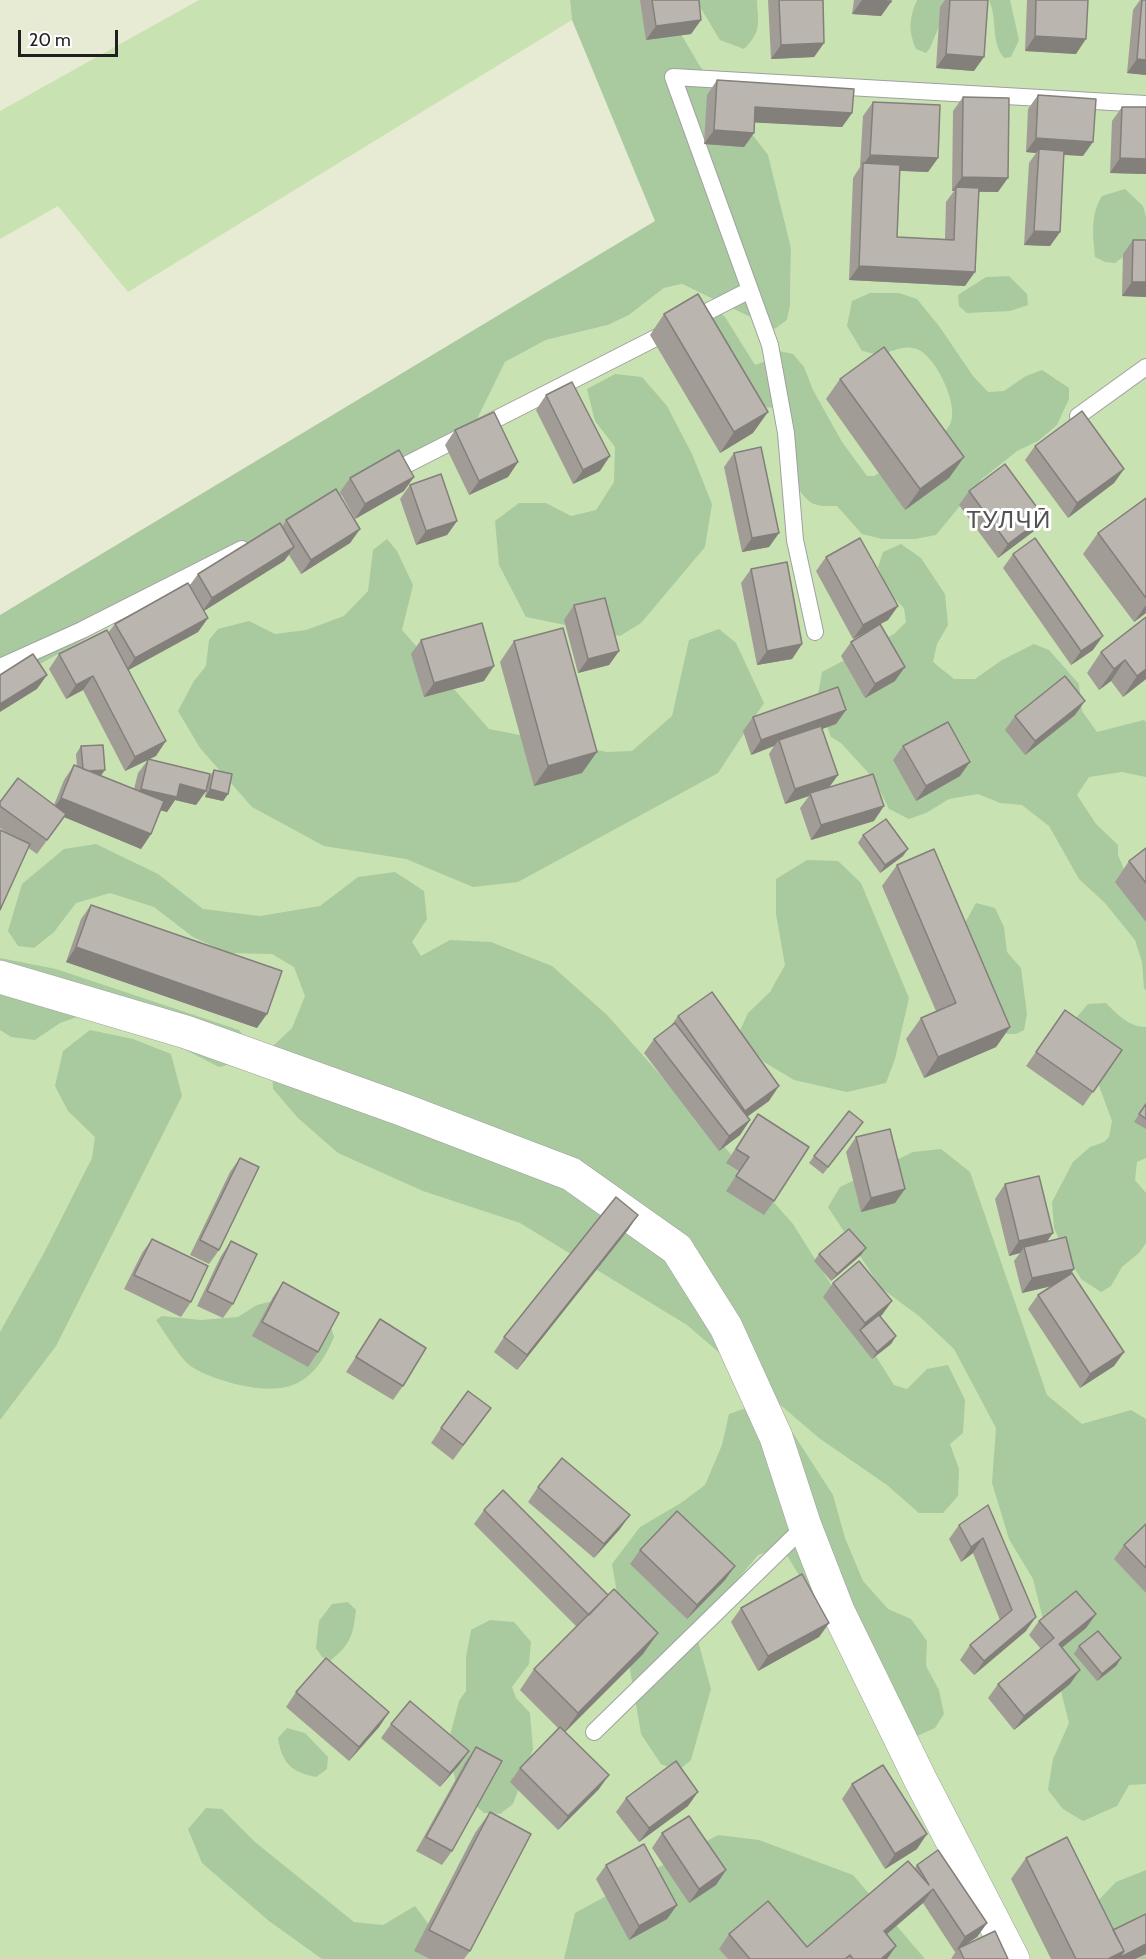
<!DOCTYPE html>
<html>
<head>
<meta charset="utf-8">
<style>
	body { margin:0 }
	#map { position:relative; width:1146px; height:1959px; overflow:hidden; background:#eeece6; font-family:Cabin,sans-serif }
	canvas { display:block }
	.scale { position:absolute; left:18px; top:30px; width:100px; height:27px; box-sizing:border-box; border:3px solid #1f1f1f; border-top:0; padding-left:8px; font-size:18px; line-height:21px; white-space:nowrap; color:#1f1f1f; -webkit-text-stroke:4px #fff; paint-order:stroke }
</style>
</head>
<body>
<div id="map">
<canvas width="1146" height="1959"></canvas>
<div class="scale">20 m</div>
</div>
<script>
const g = document.querySelector('canvas').getContext('2d');
g.lineJoin = 'round';
function fillPath(path, color) { g.fillStyle = color; g.fill(path, 'evenodd'); }
function strokePath(path, color, width, dash) { g.strokeStyle = color; g.lineWidth = width; g.lineCap = dash ? 'butt' : 'round'; g.setLineDash(dash || []); g.stroke(path); }
function drawText(font, color, halo, rows, align = 'center') {
  g.font = font + ' Cabin,sans-serif'; g.lineWidth = 6; g.setLineDash([]); g.textBaseline = 'middle'; g.strokeStyle = halo; g.fillStyle = color; for (const [text, x, y, turn = 0] of rows) {
    g.save(); g.translate(x, y); g.rotate((+turn || 0) * Math.PI / 180); g.textAlign = isNaN(turn) ? turn : align; if (halo) g.strokeText(text, 0, 0); g.fillText(text, 0, 0); g.restore();
  }
}
const farmland = new Path2D(`
	M0,0H570L572,20L655,221L0,615Z`);
const grass = new Path2D(`
	M199,0H570L572,20L128,292L58,206L0,239V111Z
	M661,0H1146V1959H0V686L157,600L476,419L505,362L546,340L608,325L629,315L664,288L682,284L775,329L787,320L790,306L791,248L700,66Z`);
const forest = new Path2D(`
	M570,0H661L700,66L768,155L791,248L790,306L787,320L775,329L682,284L664,288L629,315L608,325L546,340L505,362L477,419L157,600L0,686V615L655,221L572,20Z
	M700,0H757C758,24 762,31 744,49L720,40L700,7Z
	M917,0H950L930,48L926,53L916,49C908,31 909,18 917,0Z
	M989,0H1010L1019,40L1011,57L1004,58C990,40 998,20 989,0Z
	M1125,189L1143,206L1146,217V238L1141,244L1115,263L1105,262L1095,257C1093,236 1090,215 1102,196Z
	M1009,276L1027,294L1028,305L1010,311L967,313L959,306L958,295L986,277Z
	M870,293H899L917,299L939,326L973,376L988,392L1004,391L1026,376L1042,370L1069,388V399L1057,425L1038,441L1017,451L982,479L936,535L915,539H882L862,534L837,506C828,506 816,507 809,501C787,483 782,435 775,408L763,407L703,307H714L725,317L755,365L772,359L779,351L793,354L804,367L813,390L842,442L867,476H874L936,439C943,434 951,427 952,417C955,398 935,356 917,349C903,344 893,352 880,354C875,355 868,352 862,351L847,326L852,301Z
	M615,374L642,377L667,406L692,454L712,504L705,547L641,623L620,636L526,617L499,565L495,521L519,503H546L571,516L596,510L614,482L615,447L595,421L587,389Z
	M387,539L397,551L413,585L402,630L489,729L607,752L632,751L672,716L689,640L719,629L736,643L764,703L718,773L518,882L473,887L406,859L324,846L252,807L200,748L178,711L194,681L206,666L209,640L218,629L249,621L275,634L306,630L344,616L368,591L373,550Z
	M901,544L921,558L945,594L948,625L937,644L933,662L954,679H975L1002,660L1034,644L1049,650L1079,684L1082,711L1097,732L1144,720L1146,722V777L1122,772L1089,777L1077,795L1096,824L1118,845V855L1146,921V990L1144,989L1142,962L1135,940L1105,903L1079,879L1049,826L1022,805L1000,803L978,794L949,799L926,813L909,819L889,809L874,779L841,743L831,737L817,700L822,672L894,634L906,622L904,608L889,593L878,567L883,552Z
	M96,844L158,874L203,909L260,916L320,906L358,877L395,872L424,891L427,919L412,942L421,956L450,940L491,942L552,966L607,1015L793,1224L894,1385L907,1389L927,1369L948,1365L965,1400L963,1433L950,1444L959,1469L958,1496L943,1513H919L887,1485L819,1438L687,1325L520,1223L423,1191L338,1153L298,1118L273,1089L271,1048L292,1028L305,996L294,967L272,954L228,953L193,937L154,907L110,893L76,903L54,932L34,948L18,946L8,931L22,884L64,849Z
	M807,860L838,861L861,883L909,998L895,1059L886,1083L847,1092L794,1080L764,1062L739,1033L748,1013L770,992L785,965L776,914V879Z
	M976,903L995,908L1004,927L1007,952L1021,968L1027,1014L1024,1030L1016,1034H1007L997,1023L965,923Z
	M0,958L56,969L239,1030L249,1044L236,1063L219,1067L178,1046L80,1016L60,1023L35,1040L11,1037L0,1030Z
	M1106,1003C1118,1015 1129,1027 1146,1027V1158L1137,1162L1135,1180L1146,1193V1243L1139,1253L1122,1267L1111,1286L1101,1292L1081,1279L1067,1256L1054,1228L1052,1202L1073,1162L1090,1147L1104,1142L1109,1137L1112,1121L1078,1028L1076,1018L1088,1004Z
	M90,1030L133,1039L171,1054L182,1096L56,1346L0,1420V1332L45,1251L92,1158L95,1137L68,1111L55,1086L63,1051Z
	M941,1149L970,1172L1047,1395L1082,1424L1131,1410L1146,1419V1784L1129,1785L1117,1806L1083,1821L1063,1809L1048,1790L1053,1759L1069,1723L1033,1579L1009,1539L992,1483L996,1428L954,1349L919,1316L881,1288L828,1207L840,1187L913,1152Z
	M297,1295L327,1314L334,1337C313,1387 286,1396 235,1384C221,1380 204,1375 192,1367C181,1360 164,1331 156,1320L162,1316L201,1320L238,1317L257,1305Z
	M749,1407L789,1427L833,1495L845,1538L863,1581L888,1609L911,1619L927,1641L926,1666L939,1690L944,1714L935,1728L915,1737L843,1647L788,1557L779,1547L758,1555L713,1609L697,1637L711,1689L691,1760L678,1771L661,1764L641,1734L612,1564L640,1527L681,1503L705,1485L722,1445L729,1414Z
	M348,1602L356,1610C353,1635 351,1644 330,1661L322,1657L316,1648L319,1621L332,1604Z
	M490,1620L514,1622L531,1642L529,1664L512,1687L516,1698L530,1713L533,1749L513,1804L500,1814L484,1813L458,1790L447,1747L459,1701L466,1691V1657L471,1630Z
	M287,1728L305,1733L328,1757L327,1769L316,1777C291,1772 282,1763 278,1738Z
	M206,1808L222,1809L255,1842L354,1922L383,1925L415,1906L455,1959H322L269,1921L202,1863L188,1829Z
	M718,1835L759,1840L853,1875L925,1959H564L575,1913Z
	M1146,1870V1959H1075L1093,1906L1116,1882Z`);
const service = new Path2D(`
	M1078,416L1146,367
	M388,474L750,290
	M815,632L795,540L786,433L770,345L673,77L1146,104
	M0,667L82,630L242,549
	M594,1732L805,1526`);
const tertiary = new Path2D(`
	M0,977L186,1032L401,1109L571,1174L677,1249L726,1327L776,1437L805,1526L838,1611L920,1779L1013,1959`);
const wall = new Path2D(`
	M640,0H699L701,20L691,34L646,40Z
	M768,0H823L824,43L814,57L771,59Z
	M854,0H891V2L881,16L852,14Z
	M945,0H988L974,71L936,68L940,7Z
	M1027,0H1088L1076,54L1025,51Z
	M1140,0H1146V75L1127,73L1133,10Z
	M717,80L852,113L842,127L754,122V133L744,147L704,144L707,95Z
	M1038,95L1083,156L1064,155L1060,232L1050,246L1024,245L1029,163L1036,153L1026,152L1028,109Z
	M963,97L998,192H979L965,286L849,280L853,178L860,167L863,116L873,102L938,158L928,172L900,171L897,237L945,239L946,202L954,191H952L953,111Z
	M1122,107L1146,174L1110,173L1112,121Z
	M1133,240H1146V297L1122,296L1123,254Z
	M664,314L753,433L720,453L650,335Z
	M840,379L964,457L949,478L905,510L826,399Z
	M546,395L600,471L573,484L536,410Z
	M455,430L518,462L508,477L469,495L445,445Z
	M1035,446L1124,469L1114,483L1068,518L1025,460Z
	M734,453L779,533L769,547L742,552L724,467Z
	M350,478L404,491L355,519L340,492Z
	M410,485L457,521L447,535L416,545L400,499Z
	M969,491L1034,531L998,558L959,505Z
	M1146,498V613L1134,622L1083,554L1098,533Z
	M286,520L360,529L350,543L301,574L289,555L284,561L204,611L208,618L198,632L128,670L156,756L149,759L210,776L214,770L228,794L223,801L205,797L206,791L196,805L175,800L167,812L161,810L151,834L141,849L64,817L37,854L0,828V802L54,805L64,780L74,765L77,767L76,754L81,746L101,776L134,789L138,773L148,760L125,771L83,690L66,699L49,669L59,654L108,633L115,624L190,585L198,574L282,527Z
	M1013,554L1093,650L1071,665L1003,568Z
	M826,557L898,606L888,620L880,624L895,681L865,698L841,656L851,642L871,629L853,639L816,571Z
	M751,569L802,644L792,659L757,665L741,583Z
	M574,605L619,651L609,665L578,673L564,620Z
	M1146,617V679L1123,697L1111,681L1099,690L1087,673L1101,652Z
	M421,640L484,681L424,697L411,654Z
	M514,641L582,773L534,786L500,662Z
	M846,710L836,724L822,729L829,787L874,821L811,840L800,808L809,796L785,804L769,754L774,746L751,755L743,731L753,717Z
	M1075,715L1025,755L1005,730L1015,716Z
	M903,746L960,776L916,801L893,760Z
	M863,835L903,856L880,873L858,843Z
	M1146,848V922L1115,882L1129,861Z
	M897,865L1010,1027L996,1047L924,1078L906,1039L921,1018L936,1011L882,886Z
	M91,905L257,1028L66,962L81,919Z
	M1065,1010L1122,1050L1083,1106L1026,1066Z
	M678,1016L769,1101L747,1117L750,1120L740,1135L719,1151L644,1053L654,1039L670,1027Z
	M1146,1103V1129L1134,1122Z
	M758,1114L774,1201L764,1215L726,1191L739,1171L726,1163Z
	M858,1129L823,1174L809,1163L814,1156Z
	M856,1137L895,1203L861,1212L846,1152Z
	M240,1158L219,1250L209,1264L190,1255L230,1172Z
	M1005,1184L1047,1241L1074,1269L1070,1274L1124,1352L1114,1366L1080,1388L1028,1309L1038,1295L1052,1286L1022,1293L1014,1261L1020,1253L1009,1256L995,1199Z
	M628,1230L517,1370L494,1352L504,1337Z
	M152,1239L191,1302L181,1317L124,1289L142,1253Z
	M231,1241L233,1304L223,1318L197,1306L221,1256Z
	M866,1248L861,1255L831,1281L814,1261L819,1254Z
	M283,1282L318,1352L308,1367L252,1336L273,1297Z
	M833,1283L892,1301L880,1317L896,1336L891,1344L872,1359L823,1297Z
	M380,1319L403,1386L393,1400L346,1372Z
	M491,1408L453,1460L431,1443L441,1428Z
	M538,1487L620,1529L594,1558L528,1502Z
	M988,1505L1026,1631L974,1675L960,1660L970,1645L1000,1620L973,1553L961,1562L949,1539L959,1525Z
	M484,1510L643,1654L565,1732L599,1789L558,1830L510,1782L520,1768L558,1728L520,1690L534,1669L577,1627L474,1524Z
	M1146,1524V1593L1114,1559L1124,1545Z
	M640,1550L725,1580L687,1619L630,1564Z
	M741,1608L829,1623L819,1637L758,1671L731,1622Z
	M1096,1614L1086,1628L1062,1648L1070,1684L1014,1730L988,1698L998,1684L1041,1649L1029,1635L1039,1621Z
	M1079,1646L1121,1658L1116,1666L1097,1681L1074,1654Z
	M296,1692L389,1712L379,1727L349,1761L286,1707Z
	M391,1724L469,1751L459,1765L440,1787L381,1738Z
	M476,1747L452,1851L442,1865L416,1851L466,1761Z
	M852,1784L917,1849L885,1869L842,1799Z
	M626,1798L688,1806L639,1842L616,1812Z
	M490,1812L470,1951L464,1959H430L414,1951L475,1833Z
	M662,1833L726,1870L716,1885L689,1903L652,1848Z
	M1026,1858L1113,1930L1146,1914V1954L1135,1959H1051L1011,1879Z
	M606,1865L677,1905L667,1919L629,1940L596,1879Z
	M917,1865L987,1923L977,1937L966,1944L1008,1959H951L956,1951L955,1952L923,1903L887,1934L896,1946L887,1959H728L719,1949L729,1934L807,1947L915,1868Z`);
const shadedWall = new Path2D(`
	M862,0H870L891,2L881,16L852,14Z
	M701,20L691,34L646,40L656,26Z
	M1035,36L1086,39L1076,54L1025,51Z
	M824,43L814,57L771,59L781,45Z
	M946,54L984,57L974,71L936,68Z
	M1137,59L1146,60V75L1127,73Z
	M755,107L852,113L842,127L745,122Z
	M714,130L754,133L744,147L704,144Z
	M1036,138L1093,142L1083,156L1039,153V149L1036,153L1026,152Z
	M870,155L938,158L928,172L863,169V165Z
	M1120,158L1146,159V174L1110,173Z
	M962,177L1008,178L998,192L956,191V187L954,191H952Z
	M1034,231L1060,232L1050,246L1024,245Z
	M859,266L975,272L965,286L849,280Z
	M1132,282H1146V297L1122,296Z
	M768,412L753,433L720,453L734,432Z
	M610,456L600,471L573,484L583,470Z
	M964,457L949,478L905,510L920,489Z
	M518,462L508,477L469,495L479,481Z
	M1124,469L1114,483L1068,518L1077,503Z
	M414,477L404,491L355,519L365,504Z
	M1044,517L1034,531L998,558L1008,544Z
	M457,521L447,535L416,545L426,531Z
	M360,529L350,543L301,574L311,560Z
	M779,533L769,547L742,552L752,538Z
	M294,547L284,561L202,612L212,598Z
	M1146,605V613L1134,622Z
	M898,606L888,620L853,639L863,625Z
	M208,618L198,632L125,672L135,658Z
	M1103,636L1093,650L1071,665L1081,651Z
	M802,644L792,659L757,665L767,651Z
	M619,651L609,665L578,673L588,659Z
	M1125,660L1111,681L1099,690L1114,669Z
	M494,666L484,681L424,697L434,683Z
	M905,667L895,681L865,698L875,684Z
	M1146,669V679L1123,697L1137,676Z
	M47,675L37,689L0,712V704Z
	M93,676L83,690L66,699L76,685Z
	M1085,701L1075,715L1025,755L1035,741Z
	M846,710L836,724L780,744L779,740L774,746L751,755L761,740Z
	M166,741L156,756L125,771L135,757Z
	M597,752L582,773L534,786L548,766Z
	M970,762L960,776L916,801L926,786Z
	M105,770L100,777L84,772Z
	M838,775L828,789L810,793L809,796L785,804L795,789Z
	M180,784L206,791L196,805L175,800L167,812L131,803L141,789Z
	M210,789L228,794L223,801L205,797Z
	M61,798L151,834L141,849L64,817L37,854L64,817L51,812Z
	M884,806L874,821L811,840L821,825Z
	M908,849L903,856L880,873L885,865Z
	M76,947L267,1014L257,1028L66,962Z
	M1010,1027L996,1047L924,1078L938,1057Z
	M779,1086L769,1101L735,1125L745,1111Z
	M750,1120L740,1135L719,1151L729,1136Z
	M905,1189L895,1203L861,1212L871,1198Z
	M638,1215L628,1230L517,1370L527,1355Z
	M1053,1233L1043,1247H1024L1020,1253L1009,1256L1019,1241Z
	M866,1248L861,1255L831,1281L837,1274Z
	M1074,1269L1064,1283L1022,1293L1032,1278Z
	M892,1301L882,1315L862,1332L860,1330L865,1323Z
	M896,1336L891,1344L872,1359L877,1352Z
	M1124,1352L1114,1366L1080,1388L1090,1374Z
	M630,1515L620,1529L594,1558L604,1544Z
	M983,1538L973,1553L961,1562L971,1547Z
	M735,1566L725,1580L687,1619L697,1605Z
	M1096,1614L1086,1628L1049,1658L1059,1644Z
	M1036,1617L1026,1631L974,1675L984,1661Z
	M829,1623L819,1637L758,1671L768,1656Z
	M658,1633L643,1654L563,1734L578,1713Z
	M1121,1658L1116,1666L1097,1681L1102,1674Z
	M1080,1670L1070,1684L1014,1730L1024,1716Z
	M389,1712L379,1727L349,1761L359,1747Z
	M469,1751L459,1765L440,1787L450,1773Z
	M609,1775L599,1789L558,1830L568,1816Z
	M698,1792L688,1806L639,1842L649,1828Z
	M927,1834L917,1849L885,1869L895,1854Z
	M726,1870L716,1885L689,1903L699,1889Z
	M933,1889L923,1903L874,1945L884,1931Z
	M677,1905L667,1919L629,1940L639,1926Z
	M987,1923L977,1937L959,1949V1948L955,1952L965,1937Z
	M1146,1944V1954L1135,1959H1108L1124,1951Z
	M896,1946L887,1959H881Z`);
const building = new Path2D(`
	M652,0H699L701,20L656,26Z
	M779,0H823L824,43L781,45Z
	M870,0H891V2Z
	M950,0H988L984,57L946,54Z
	M1036,0H1088L1086,39L1035,36Z
	M1142,0H1146V60L1137,59Z
	M717,80L854,89L852,113L755,107L754,133L714,130Z
	M1038,95L1096,99L1093,142L1036,138Z
	M963,97L1009,98L1008,178L962,177Z
	M873,102L940,105L938,158L870,155Z
	M1122,107H1146V159L1120,158Z
	M1039,149L1064,151L1060,232L1034,231Z
	M863,163L900,165L897,237L954,240L956,187L979,188L975,272L859,266Z
	M1133,240H1146V282H1132Z
	M698,294L768,412L734,432L664,314Z
	M884,347L964,457L920,489L840,379Z
	M572,382L610,456L583,470L546,395Z
	M1082,411L1124,469L1077,503L1035,446Z
	M494,412L518,462L479,481L455,430Z
	M761,447L779,533L752,538L734,453Z
	M399,450L414,477L365,504L350,478Z
	M1005,464L1044,517L1008,544L969,491Z
	M441,474L457,521L426,531L410,485Z
	M336,489L360,529L311,560L286,520Z
	M1146,498V598L1098,533Z
	M280,523L294,547L212,598L198,574Z
	M860,538L898,606L863,625L826,557Z
	M1035,538L1103,636L1081,651L1013,554Z
	M787,562L802,644L767,651L751,569Z
	M188,583L208,618L135,658L115,624Z
	M605,598L619,651L588,659L574,605Z
	M1146,617V669L1137,676L1125,660L1114,669L1101,652Z
	M482,623L494,666L434,683L421,640Z
	M880,624L905,667L875,684L851,642Z
	M563,628L597,752L548,766L514,641Z
	M107,630L166,741L135,757L93,676L76,685L59,654Z
	M33,654L47,675L0,704V675Z
	M1065,676L1085,701L1035,741L1015,716Z
	M838,687L846,710L761,740L753,717Z
	M948,722L970,762L926,786L903,746Z
	M821,726L838,775L795,789L779,740Z
	M103,745L105,770L89,771L83,769L81,746Z
	M148,759L210,774L206,791L180,784L177,797L141,789Z
	M74,765L164,801L151,834L61,798Z
	M214,770L232,774L228,794L210,789Z
	M873,774L884,806L821,825L810,793Z
	M18,778L66,814L47,840L0,806V802Z
	M886,819L908,849L885,865L863,835Z
	M0,830L30,844L0,910Z
	M1146,848V883L1129,861Z
	M934,849L1010,1027L938,1057L921,1018L956,1003L897,865Z
	M91,905L282,971L267,1014L76,947Z
	M712,992L779,1086L745,1111L678,1016Z
	M1065,1010L1122,1050L1093,1092L1036,1052Z
	M675,1023L750,1120L729,1136L654,1039Z
	M1146,1104V1119L1139,1114Z
	M849,1111L863,1122L828,1167L814,1156Z
	M758,1114L809,1147L774,1201L736,1176L749,1157L736,1149Z
	M890,1129L905,1189L871,1198L856,1137Z
	M240,1158L259,1167L219,1250L200,1240Z
	M1039,1176L1053,1233L1019,1241L1005,1184Z
	M616,1197L638,1215L527,1355L504,1337Z
	M849,1229L866,1248L837,1274L819,1254Z
	M1066,1237L1074,1269L1032,1278L1024,1247Z
	M152,1239L208,1266L191,1302L134,1275Z
	M231,1241L257,1254L233,1304L207,1291Z
	M859,1261L892,1301L865,1323L833,1283Z
	M1072,1273L1124,1352L1090,1374L1038,1295Z
	M283,1282L339,1313L318,1352L262,1322Z
	M879,1315L896,1336L877,1352L860,1330Z
	M380,1319L426,1348L403,1386L356,1357Z
	M468,1391L491,1408L463,1445L441,1428Z
	M562,1458L630,1515L604,1544L538,1487Z
	M503,1490L608,1595L589,1615L484,1510Z
	M988,1505L1036,1617L984,1661L970,1645L1012,1610L983,1538L971,1547L959,1525Z
	M677,1511L735,1566L697,1605L640,1550Z
	M1146,1524V1568L1124,1545Z
	M802,1574L829,1623L768,1656L741,1608Z
	M614,1589L658,1633L578,1713L534,1669Z
	M1076,1591L1096,1614L1059,1644L1080,1670L1024,1716L998,1684L1054,1638L1039,1621Z
	M1098,1631L1121,1658L1102,1674L1079,1646Z
	M326,1658L389,1712L359,1747L296,1692Z
	M410,1701L469,1751L450,1773L391,1724Z
	M560,1727L609,1775L568,1816L520,1768Z
	M476,1747L502,1761L452,1851L426,1837Z
	M676,1761L698,1792L649,1828L626,1798Z
	M883,1765L927,1834L895,1854L852,1784Z
	M490,1812L531,1834L470,1951L429,1930Z
	M689,1816L726,1870L699,1889L662,1833Z
	M1067,1837L1124,1951L1108,1959H1076L1026,1858Z
	M644,1844L677,1905L639,1926L606,1865Z
	M938,1850L987,1923L965,1937L933,1889L884,1931L896,1946L881,1959H853L850,1955L845,1959H750L729,1934L768,1901L807,1947L908,1861L929,1885L917,1865Z
	M1146,1914V1944L1119,1958L1124,1951L1113,1930Z
	M995,1931L1008,1959H964L959,1948Z`);
const quarterNames = [
	["ТУЛЧӢ",1009,521]
];
fillPath(farmland, '#e8ebd3');
fillPath(grass, '#c8e3b1');
fillPath(forest, '#a9c99f');
strokePath(service, '#a0a0a0', 18);
strokePath(tertiary, '#a0a0a0', 34);
strokePath(service, '#fff', 16);
strokePath(tertiary, '#fff', 33);
fillPath(wall, '#a19c96');
fillPath(shadedWall, '#837f7a');
fillPath(building, '#bbb5af');
strokePath(building, '#837f7a', 1.5);
g.letterSpacing = '1.5px';
drawText('24px', '#525252', '#fff', quarterNames);
g.letterSpacing = '0px';
</script>
</body>
</html>
